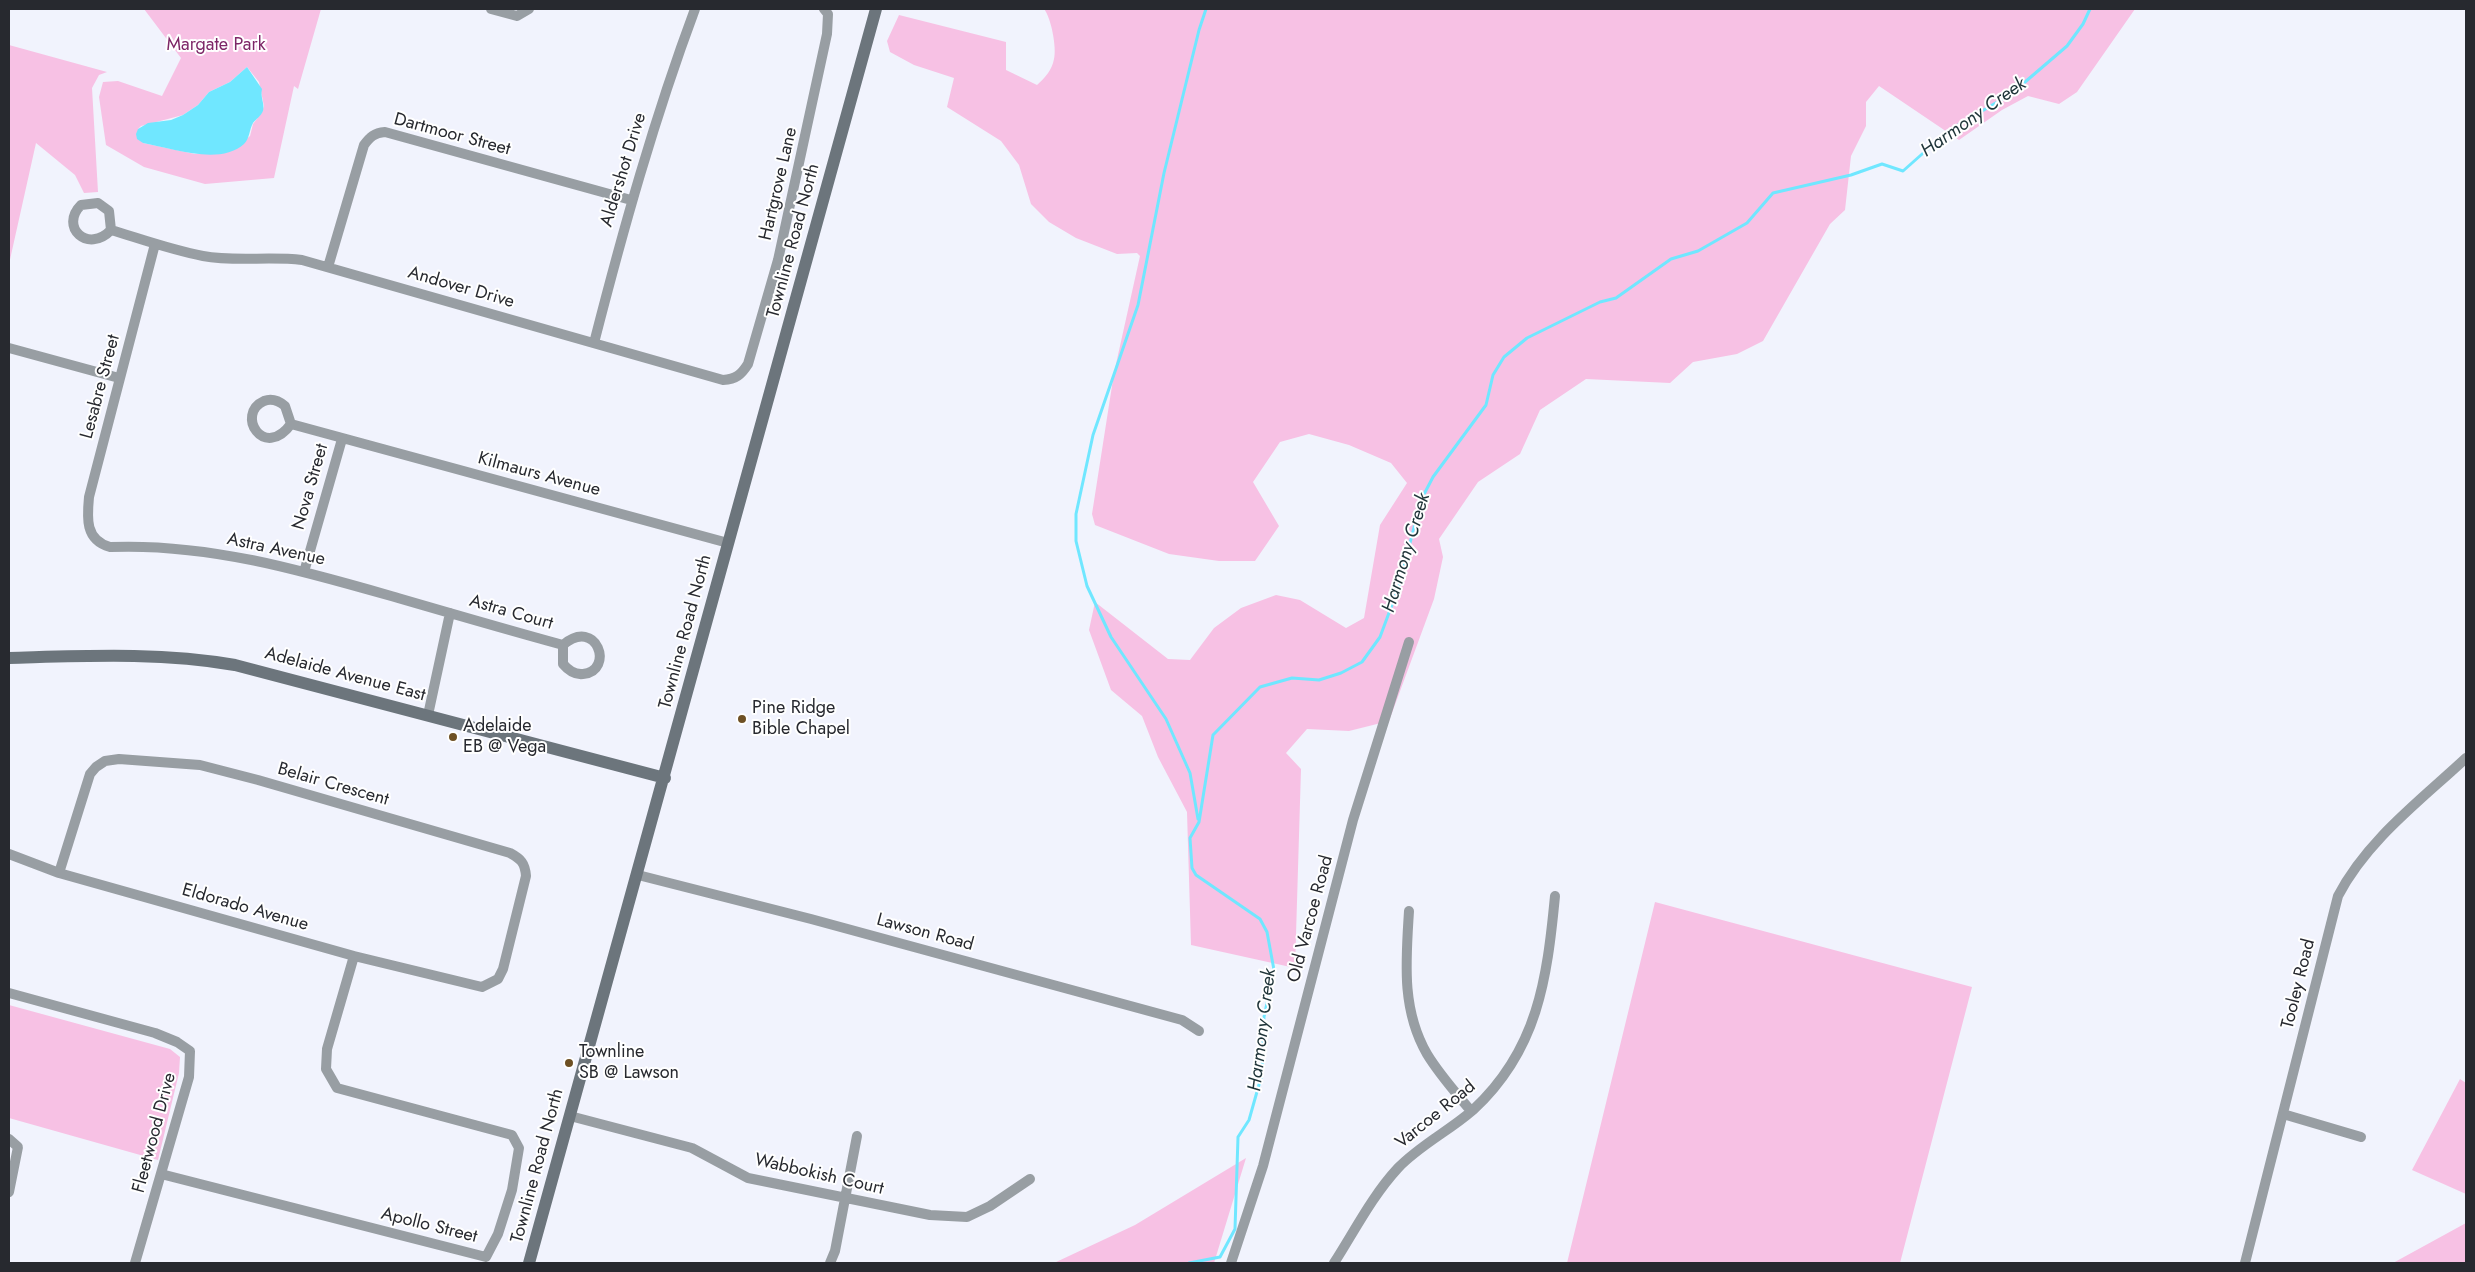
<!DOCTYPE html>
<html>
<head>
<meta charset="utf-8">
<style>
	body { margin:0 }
	#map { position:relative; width:2475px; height:1272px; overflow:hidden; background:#f1f3fd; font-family:Jost,sans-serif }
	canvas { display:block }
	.frame { position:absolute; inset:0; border:10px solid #27292f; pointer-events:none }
</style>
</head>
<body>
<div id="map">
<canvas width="2475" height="1272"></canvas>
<div class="frame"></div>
</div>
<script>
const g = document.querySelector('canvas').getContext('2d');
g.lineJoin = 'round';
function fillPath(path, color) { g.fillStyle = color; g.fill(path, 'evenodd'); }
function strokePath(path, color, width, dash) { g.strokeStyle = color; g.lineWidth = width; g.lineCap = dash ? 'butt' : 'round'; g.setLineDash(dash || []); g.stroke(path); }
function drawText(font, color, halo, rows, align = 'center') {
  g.font = font + ' Jost,sans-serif'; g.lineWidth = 4; g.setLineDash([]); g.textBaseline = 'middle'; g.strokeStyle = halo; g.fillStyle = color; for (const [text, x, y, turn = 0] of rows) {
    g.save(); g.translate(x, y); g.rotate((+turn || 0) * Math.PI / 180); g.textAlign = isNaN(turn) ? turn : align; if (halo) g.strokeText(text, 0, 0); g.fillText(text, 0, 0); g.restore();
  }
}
const green = new Path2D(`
	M144,9H321L298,89L294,86L274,178L205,184L144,167L106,145L99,97L103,82L118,81L162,96L181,58ZM247,67L259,82L264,106L262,112L253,124L250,136L236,148L226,152L195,154L143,143L138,129L141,126L183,115L198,105L209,92L230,82Z
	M1044,9H2135L2077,92L2059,104L2028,96L2002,110L1959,140L1879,86L1866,102V126L1851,156L1845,210L1830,224L1763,341L1737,354L1693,362L1670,383L1586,379L1540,410L1520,454L1478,482L1439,539L1443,557L1434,599L1389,721L1349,731L1307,729L1286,753L1301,769L1295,968L1191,945L1187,812L1158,757L1142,716L1111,690L1089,630L1095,602L1168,659L1190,660L1214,628L1241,608L1276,595L1300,600L1346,628L1364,618L1380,525L1407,483L1391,463L1349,445L1309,434L1280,442L1253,482L1279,526L1255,561H1219L1169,554L1095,525L1092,514L1114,373L1140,256L1137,253L1117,254L1076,238L1049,222L1031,204L1019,165L1001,141L947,107L954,78L914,65L890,52L887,41L899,15L1006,42V70L1037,85C1045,78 1052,70 1054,59C1057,48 1051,17 1044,9Z
	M9,45L107,72L99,75L92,88L98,192L84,193L75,175L36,143L9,264Z
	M1655,902L1972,987L1900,1263H1567Z
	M9,1005L170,1049L180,1057L179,1073L158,1160L9,1118Z
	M2460,1079L2466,1083V1194L2412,1170Z
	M1246,1158L1214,1263H1054L1135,1225Z
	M2466,1223V1263H2393Z`);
const water = new Path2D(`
	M247,67L262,89C260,97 265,104 263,111C261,116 256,119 253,123C249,130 250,138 244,144C220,166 171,148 143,143L137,139L136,134L138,129L148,123L171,120L183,115L198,105L209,92L230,82Z`);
const stream = new Path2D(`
	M1198,819L1190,773L1166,719L1111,637L1087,586L1076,541V514L1093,435L1138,305L1164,173L1199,30L1206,9
	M1189,1263L1220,1257L1235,1229L1238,1137L1249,1120L1262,1074L1264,1017L1274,970L1267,932L1260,919L1196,875L1192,868L1190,838L1199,822L1213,735L1260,687L1292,678L1319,680L1341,673L1362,662L1380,637L1399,586L1421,500L1433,477L1486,405L1493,375L1504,357L1527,338L1600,302L1616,298L1671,259L1698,251L1747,223L1773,193L1851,175L1882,164L1903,171L1948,131L2011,94L2067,46L2083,24L2090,9`);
const minor = new Path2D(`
	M491,9L517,16L529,9
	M111,230C88,254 59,227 81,205L98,203L109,211L111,230C141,239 171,250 203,256C235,262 269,256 302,260L723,380C736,379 741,375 748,364L778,260L827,34L828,14L824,9
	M155,244L89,497C87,518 85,540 110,547C209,543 304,571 398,598C453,614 508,630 563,645C597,616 615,671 583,674C574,675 568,670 563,664V645
	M328,267L364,145C370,137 374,133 385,132L631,200
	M594,343C623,230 654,119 695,9
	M9,348L119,378
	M291,424C264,461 235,414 264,401C272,398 279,401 285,406L291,424L728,543
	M304,572L342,439
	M428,715L450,613
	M9,854L59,873L354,956L482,987L498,979L503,969L526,876C525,863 521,859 510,853L258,780L200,765L119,759L105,761L96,767L90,774L59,873
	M638,875L811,919L1182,1020L1199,1031
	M1409,911C1406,960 1401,1009 1427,1054C1439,1074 1456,1093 1471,1111
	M9,993L155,1033L177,1042L190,1051L189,1077L135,1263
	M2283,1114L2361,1137
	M570,1116L692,1148L748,1178L930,1215L967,1217L990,1206L1030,1179
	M9,1139L18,1147L9,1192
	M161,1174L486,1257L498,1234L512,1190L519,1148L512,1135L337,1088L326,1069L327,1049L354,956
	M830,1263L835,1251L857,1136
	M1231,1263L1263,1166L1353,820L1409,642
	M1334,1263C1354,1232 1372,1196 1398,1168C1420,1145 1449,1131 1473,1110C1538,1050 1547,979 1555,896
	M2245,1263L2338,896C2367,840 2421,800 2466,758`);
const secondary = new Path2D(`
	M9,658C85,656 159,652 235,665L665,778
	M529,1263L876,9`);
const markers = [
	[742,719,5,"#6e5024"],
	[453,737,5,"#6e5024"],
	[569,1063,5,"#6e5024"]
];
const parkNames = [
	["Margate Park",216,46]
];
const streetNames = [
	["Dartmoor Street",452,135,15],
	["Aldershot Drive",624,170,-73],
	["Hartgrove Lane",779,184,-77],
	["Townline Road North",794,241,-75],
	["Andover Drive",461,288,16],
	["Lesabre Street",101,387,-75],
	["Kilmaurs Avenue",539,475,15],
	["Nova Street",311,487,-74],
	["Astra Avenue",276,550,12],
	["Astra Court",511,613,16],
	["Townline Road North",686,632,-75],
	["Adelaide Avenue East",345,675,15],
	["Belair Crescent",333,785,16],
	["Eldorado Avenue",245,908,16],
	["Old Varcoe Road",1311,919,-75],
	["Lawson Road",925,933,15],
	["Tooley Road",2299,984,-76],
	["Varcoe Road",1436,1115,-39],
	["Fleetwood Drive",155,1133,-75],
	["Townline Road North",538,1166,-75],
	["Wabbokish Court",819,1175,13],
	["Apollo Street",429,1226,14]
];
const poiNames = [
	["Pine Ridge",752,709],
	["Bible Chapel",752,730],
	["Adelaide",463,727],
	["EB @ Vega",463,748],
	["Townline",579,1053],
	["SB @ Lawson",579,1074]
];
const waterNames = [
	["Harmony Creek",1974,118,-35],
	["Harmony Creek",1407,553,-73],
	["Harmony Creek",1263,1030,-83]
];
fillPath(green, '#f7c1e4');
fillPath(water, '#70e7ff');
strokePath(stream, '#70e7ff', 3);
strokePath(minor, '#989ea3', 10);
strokePath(secondary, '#6c757c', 12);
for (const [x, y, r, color] of markers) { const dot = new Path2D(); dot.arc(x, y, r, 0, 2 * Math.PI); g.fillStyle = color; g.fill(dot); strokePath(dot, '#fff', 2); }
drawText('18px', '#7d2667', '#fff', parkNames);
drawText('18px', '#27292f', '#fff', streetNames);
drawText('18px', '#27292f', '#fff', poiNames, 'left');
drawText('italic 19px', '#1f3439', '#fff', waterNames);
</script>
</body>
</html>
